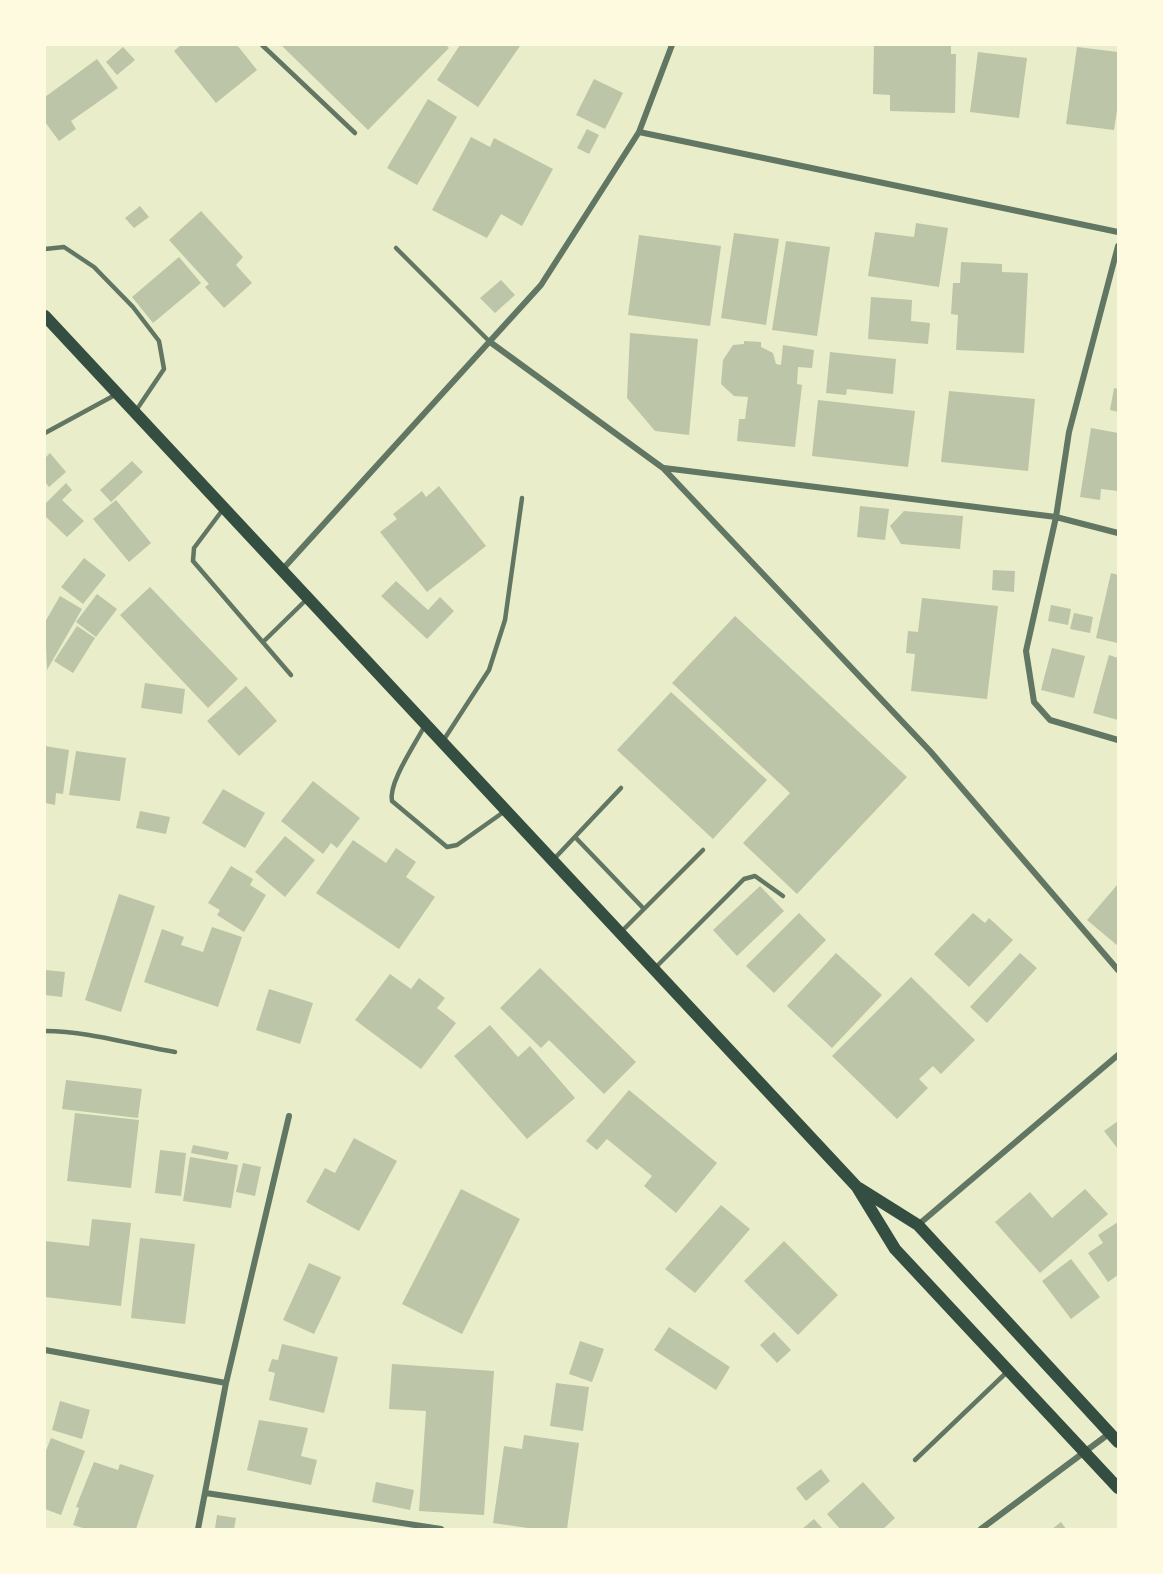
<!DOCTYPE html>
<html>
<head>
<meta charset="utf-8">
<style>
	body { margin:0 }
	#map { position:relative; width:1163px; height:1574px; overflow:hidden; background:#e9edc9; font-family:"Golos Text",sans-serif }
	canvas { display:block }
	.frame { position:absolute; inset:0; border:46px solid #fefae0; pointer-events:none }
</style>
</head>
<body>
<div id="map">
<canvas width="1163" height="1574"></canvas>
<div class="frame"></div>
</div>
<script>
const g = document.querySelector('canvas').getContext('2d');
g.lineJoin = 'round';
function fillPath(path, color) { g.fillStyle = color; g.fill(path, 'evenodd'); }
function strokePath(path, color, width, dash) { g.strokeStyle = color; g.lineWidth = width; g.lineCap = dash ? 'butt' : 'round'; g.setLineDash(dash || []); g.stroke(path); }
const building = new Path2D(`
	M181,45H237L257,70L216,103L174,51Z
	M281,45H446L449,48L368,130Z
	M460,45L520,46L478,107L437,80Z
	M874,45H951V54H956L955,113L890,111V95L873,94Z
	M123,47L135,60L117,75L106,62Z
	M1077,47L1118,52V104L1114,130L1066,124Z
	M978,52L1027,58L1019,118L970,112Z
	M97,59L118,88L71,121L76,129L59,141L45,122V97Z
	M594,79L623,93L605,129L576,115Z
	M428,99L457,117L417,185L387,168Z
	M587,129L599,135L589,154L577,148Z
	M471,137L490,147L494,138L553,169L522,226L501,214L487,238L432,210Z
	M140,206L149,217L134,228L125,218Z
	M201,211L243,257L236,265L252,283L224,308L205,287L209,284L169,240Z
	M916,223L948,228L939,287L868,276L875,232L914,237Z
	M734,233L779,239L766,325L721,318Z
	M639,235L721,246L710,326L628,315Z
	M786,241L830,247L817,336L772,330Z
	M179,257L201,283L153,323L132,297Z
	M961,262L1002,264V272L1028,273L1024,353L956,350L958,315L951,314L953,283H960Z
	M501,280L515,295L495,313L480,298Z
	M871,297L912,300L911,321L930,323L928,344L868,339Z
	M630,333L698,339L689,435L655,431L627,398Z
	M744,341L761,342V347L773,353L776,364L781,365L783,345L814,350L812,368L798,367L797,384L802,385L795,447L737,441L739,419H745L748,397L734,396L721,384L723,360L733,345L744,344Z
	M830,352L896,359L893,394L847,389L846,395L826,393Z
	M1114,388L1118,389V412L1110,410Z
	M949,391L1035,399L1028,471L941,462Z
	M818,400L915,411L908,467L812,456Z
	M1091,428L1118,433V491L1101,489L1100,500L1080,497Z
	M50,453L66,472L49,487L45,482V458Z
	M132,461L143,472L111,502L100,490Z
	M66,483L72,490L62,500L84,521L67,537L45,516V504Z
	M439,486L486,546L427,592L380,532L397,519L393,514L422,491L426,497Z
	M116,500L151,543L129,562L93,519Z
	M860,506L889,509L885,540L857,537Z
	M904,511L963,516L960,549L901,544L890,526Z
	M84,558L106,575L83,604L61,587Z
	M993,570L1015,571L1014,592L992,590Z
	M1111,573L1118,575V643L1096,638Z
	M396,581L428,610L440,597L454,611L427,639L381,596Z
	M150,587L238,679L208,708L120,615Z
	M97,594L117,609L96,637L76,622Z
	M60,596L82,609L47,670L45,622Z
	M922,598L998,606L987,699L911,691L915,654L906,653L908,631L918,632Z
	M1051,605L1071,609L1068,625L1048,621Z
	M1074,613L1093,617L1090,633L1070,629Z
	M735,616L907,777L797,894L743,843L790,793L672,683Z
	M77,626L95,638L73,673L54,661Z
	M1052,648L1085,656L1074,698L1041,690Z
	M1109,655L1118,658V720L1093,713Z
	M145,683L185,689L182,714L141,708Z
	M246,686L277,721L239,756L207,721Z
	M671,692L767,780L713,839L617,750Z
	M45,746L69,750L63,794L56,793L55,805L45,803Z
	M76,751L126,758L120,801L69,795Z
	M313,781L360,818L337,848L331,843L323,854L281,821Z
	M223,789L265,813L245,848L202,823Z
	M140,811L170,817L166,834L136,828Z
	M285,836L315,860L285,897L255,872Z
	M353,840L386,863L396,848L416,862L406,877L435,897L399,949L316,893Z
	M231,866L253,879L250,885L266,895L244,932L217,915L220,910L208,903Z
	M1118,884V946L1087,920Z
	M760,886L784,911L737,956L713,930Z
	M119,894L155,906L121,1012L85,1000Z
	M799,913L826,940L774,993L746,966Z
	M973,913L985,923L989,918L1013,940L969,987L934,954Z
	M212,927L242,937L218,1007L144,982L162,929L184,937L181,945L203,952Z
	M836,953L882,995L832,1048L787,1006Z
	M1020,953L1037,968L987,1023L970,1007Z
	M540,968L636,1062L604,1094L549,1040L541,1048L500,1008Z
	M45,970L65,972L62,997L45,995Z
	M390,974L411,989L419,978L445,998L437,1008L456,1023L421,1069L355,1020Z
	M911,977L975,1040L941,1074L933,1066L919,1079L928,1088L897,1119L832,1056Z
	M269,989L313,1003L300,1044L256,1030Z
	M490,1025L518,1057L530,1046L575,1098L527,1139L454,1056Z
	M66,1080L142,1089L138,1118L62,1109Z
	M629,1090L717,1163L676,1213L644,1186L652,1176L607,1139L597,1150L586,1141Z
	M75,1113L139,1120L131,1188L67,1181Z
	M1118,1121V1149L1104,1131Z
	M354,1138L397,1161L359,1231L306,1202L325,1168L335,1173Z
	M193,1145L229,1152L227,1160L191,1153Z
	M160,1150L186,1153L181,1196L155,1193Z
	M190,1157L238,1165L231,1208L183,1201Z
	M243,1163L261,1167L255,1196L236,1192Z
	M461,1189L520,1219L462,1334L402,1304Z
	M1085,1189L1108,1214L1040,1273L995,1222L1030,1192L1052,1218Z
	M721,1205L750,1229L695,1293L665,1269Z
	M92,1219L131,1223L121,1306L45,1297V1241L89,1246Z
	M1118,1222V1275L1108,1282L1088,1253L1103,1243L1098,1235Z
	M140,1238L195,1244L185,1324L131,1318Z
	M784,1241L838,1295L798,1335L744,1281Z
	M1071,1259L1100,1297L1071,1319L1042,1281Z
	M309,1263L341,1277L314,1334L283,1320Z
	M669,1327L730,1367L716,1390L654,1350Z
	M774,1332L791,1350L777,1363L760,1345Z
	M580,1341L604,1349L592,1382L569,1374Z
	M282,1344L338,1357L324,1413L269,1400L275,1373L268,1371L272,1359L278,1360Z
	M392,1364L494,1371L484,1515L419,1511L426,1411L389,1409Z
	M556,1383L589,1387L583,1431L550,1426Z
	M60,1401L90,1410L82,1439L52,1430Z
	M259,1420L308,1428L301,1456L317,1460L311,1485L247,1470Z
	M524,1435L579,1443L567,1529H535L493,1523L504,1446L522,1449Z
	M51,1438L85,1451L61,1515L45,1509V1453Z
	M94,1462L118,1470L120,1464L154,1475L136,1529H86L73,1525L79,1508L76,1507Z
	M821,1469L830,1481L806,1501L796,1488Z
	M376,1482L414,1490L410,1510L372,1502Z
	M863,1482L895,1518L883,1529H840L827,1514Z
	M217,1515L236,1518L234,1529H215Z
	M814,1519L823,1529H802Z
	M1061,1522L1066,1529H1052Z`);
const service = new Path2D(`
	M262,45L355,133
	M396,248L490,342
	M45,249L64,247L94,267L133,307L159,341L164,369L135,412
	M45,433L115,395
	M224,508L194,548L193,561L291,675
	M263,642L307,599
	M425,725C416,743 388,783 392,801L447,847L457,845L505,811
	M443,741L489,670L505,620L522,498
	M575,837L644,909
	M554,859L621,788
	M622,931L703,850
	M655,968L744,879L755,876L783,896
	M45,1031C89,1031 132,1045 175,1052
	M915,1460L1007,1372`);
const minor = new Path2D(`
	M639,132L1118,232
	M1118,246L1069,432L1056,517L1026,651L1034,702L1050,720L1118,740
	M490,342L663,468L930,751L1118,970
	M664,468L1056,517L1118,533
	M281,571L541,285L639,132L672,45
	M918,1225L1118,1055
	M45,1350L226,1383
	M206,1493L441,1529
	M198,1529L226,1383L289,1116
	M981,1529L1110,1433`);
const secondary = new Path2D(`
	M45,316L857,1187L895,1249L1118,1488
	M859,1188L918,1225L1118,1442`);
fillPath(building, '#bcc5a7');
strokePath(service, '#617663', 4.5);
strokePath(minor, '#617663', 6);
strokePath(secondary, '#344e41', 12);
</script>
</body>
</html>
